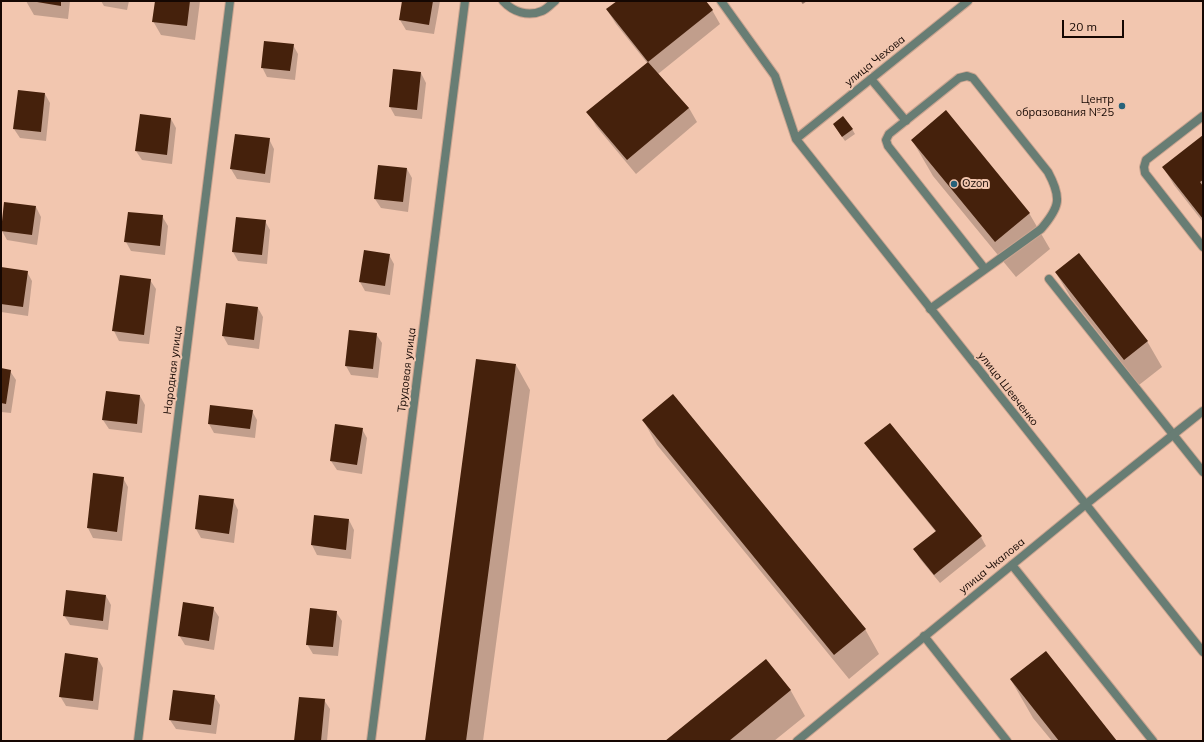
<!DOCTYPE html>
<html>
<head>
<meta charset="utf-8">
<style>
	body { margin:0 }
	#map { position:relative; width:1204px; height:742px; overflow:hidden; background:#f2c6af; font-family:Mulish,sans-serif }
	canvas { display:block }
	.frame { position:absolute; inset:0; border:2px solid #150702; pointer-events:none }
	.scale { position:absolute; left:1062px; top:20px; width:62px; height:18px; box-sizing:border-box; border:2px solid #150702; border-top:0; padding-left:5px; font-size:12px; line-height:14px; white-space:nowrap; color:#150702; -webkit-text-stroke:3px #f2c6af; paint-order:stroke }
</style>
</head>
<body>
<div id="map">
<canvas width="1204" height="742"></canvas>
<div class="frame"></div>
<div class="scale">20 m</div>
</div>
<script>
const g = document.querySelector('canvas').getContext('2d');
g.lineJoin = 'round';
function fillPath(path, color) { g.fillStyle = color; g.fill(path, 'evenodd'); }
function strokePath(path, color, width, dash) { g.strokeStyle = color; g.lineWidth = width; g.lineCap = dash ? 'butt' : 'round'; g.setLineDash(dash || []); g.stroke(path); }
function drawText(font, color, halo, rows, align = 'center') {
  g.font = font + ' Mulish,sans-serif'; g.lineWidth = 4; g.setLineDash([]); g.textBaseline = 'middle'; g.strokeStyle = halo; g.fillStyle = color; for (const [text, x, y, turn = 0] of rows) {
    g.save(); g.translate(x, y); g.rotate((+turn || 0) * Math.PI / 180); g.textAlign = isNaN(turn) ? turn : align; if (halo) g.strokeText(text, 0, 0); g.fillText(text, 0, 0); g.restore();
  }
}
const shadow = new Path2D(`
	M26,1H70L68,19L34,15Z
	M101,1H129L127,10L104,6Z
	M156,1H200L195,40L161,35L153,21Z
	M403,1H440L434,34L406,30L400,20Z
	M618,1H705L712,10L720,24L658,74L689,108L697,122L636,174L596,126L588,112L648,64L616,24L607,10Z
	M293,45L298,54L295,80L267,77L262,67Z
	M421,73L426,83L422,119L395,116L390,107Z
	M45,94L50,103L46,141L20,138L14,129Z
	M946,112L1029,213L1050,249L1016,277L933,176L912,140Z
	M171,119L176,128L172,164L142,160L136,151Z
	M834,125L852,129L855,134L845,141Z
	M236,135L269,139L274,149L270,183L237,179L231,169Z
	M1203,136V222L1174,185L1163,167Z
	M407,169L412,178L408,212L381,208L375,199Z
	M36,207L41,217L37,245L7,240L2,231Z
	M162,216L168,226L165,255L131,251L126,242Z
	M265,221L270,230L267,264L238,261L233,252Z
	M389,255L394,264L390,295L365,291L360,282Z
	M1079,255L1147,341L1162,367L1139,385L1071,298L1056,273Z
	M1,268L27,272L32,281L28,316L1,312Z
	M120,276L150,280L156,289L149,344L119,341L114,331Z
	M258,308L263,317L259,349L228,345L223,336Z
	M376,334L382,343L378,378L351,375L346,366Z
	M516,365L530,390L483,741H426Z
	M1,369L10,371L16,380L11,413L1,412Z
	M140,396L145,405L142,433L109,429L103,420Z
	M252,411L257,420L255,438L214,433L209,424Z
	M643,420L865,629L879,654L849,679L657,445Z
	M362,429L367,438L362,474L337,470L331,461Z
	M866,443L981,537L986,546L940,583L920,559L915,550L936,532L871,452Z
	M94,474L123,478L128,487L122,541L93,538L88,528Z
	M233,500L238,510L234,543L201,538L196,529Z
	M315,516L349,520L354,530L351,559L317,555L312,545Z
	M106,596L111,605L108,630L70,625L64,615Z
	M213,608L219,617L214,650L185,645L179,635Z
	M336,612L342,621L338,656L313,654L307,644Z
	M98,659L103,668L98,710L66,706L60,696Z
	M766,660L791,691L805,716L774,741H666Z
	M1011,680L1116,741H1052L1033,718Z
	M214,696L220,705L216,734L176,729L170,720Z
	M324,700L330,709L327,741H295Z`);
const building = new Path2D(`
	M31,1H61V6Z
	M155,1H190L187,26L152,22Z
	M402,1H433L429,25L399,20Z
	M617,1H706L713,10L648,62L689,108L627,160L586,112L648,62L606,9Z
	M264,41L294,44L290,71L261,68Z
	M393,69L421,72L417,110L389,107Z
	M18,90L45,93L41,132L13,129Z
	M946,110L1030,213L995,242L911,140Z
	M140,114L171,118L167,155L135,151Z
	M843,116L853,129L842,137L833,124Z
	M235,134L270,138L265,174L230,169Z
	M1203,135V180L1200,182L1203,186V219L1162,167Z
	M378,165L407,168L403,202L374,199Z
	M4,202L36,206L32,235L1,231Z
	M128,212L163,215L160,246L124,242Z
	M236,217L266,220L262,255L232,252Z
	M364,250L390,254L385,286L359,282Z
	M1079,253L1148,341L1124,360L1055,272Z
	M1,267L28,271L23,307L1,304Z
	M120,275L151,279L144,335L112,331Z
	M226,303L258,307L254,340L222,336Z
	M349,330L377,333L373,369L345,366Z
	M476,359L516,364L466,741H425Z
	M1,368L11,370L6,404L1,403Z
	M106,391L140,395L137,424L102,420Z
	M673,394L866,629L834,655L642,420Z
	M210,405L253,410L250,429L208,424Z
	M890,423L982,536L934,575L913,549L936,531L864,443Z
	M335,424L363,428L357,465L330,461Z
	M93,473L124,477L117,532L87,528Z
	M199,495L234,499L229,534L195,529Z
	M314,515L349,519L346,550L311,545Z
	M66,590L106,595L103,621L63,616Z
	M183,602L214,607L209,641L178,636Z
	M310,608L337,611L333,647L306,645Z
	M1046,651L1117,741H1059L1010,679Z
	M65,653L98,658L93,701L59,697Z
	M766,659L791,690L729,741H665Z
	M173,690L215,695L211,725L169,720Z
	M299,697L325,699L321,741H294Z`);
const path = new Path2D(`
	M802,3L805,1`);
const service = new Path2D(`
	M871,79L906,121
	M1203,116L1146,160L1144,167L1145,173L1203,247
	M1049,279L1203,472
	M930,309L1041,229C1060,207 1062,198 1048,172L973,78L967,76L959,78L889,134L886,140L888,146L985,269
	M1012,565L1153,741
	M924,636L1007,741`);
const minor = new Path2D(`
	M503,1C513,12 528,17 542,11C547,9 551,4 555,1
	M721,1L775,76L796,139L1203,652
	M796,139L968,1
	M138,741L230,1
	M371,741L465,1
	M797,741L1085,505L1203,411`);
const markers = [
	[1122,106,4,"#27627a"],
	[954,184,4,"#27627a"]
];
const streetNames = [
	["улица Чехова",875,61,-39],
	["Народная улица",173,370,-83],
	["Трудовая улица",407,370,-83],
	["улица Шевченко",1008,389,52],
	["улица Чкалова",992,566,-39]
];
const poiNames = [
	["Центр",1114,100],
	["образования №25",1114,113],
	["Ozon",962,184,"left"]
];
fillPath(shadow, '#0003');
fillPath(building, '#45210c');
strokePath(service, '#caa490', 10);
strokePath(minor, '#caa490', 10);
strokePath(path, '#957666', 2.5, [4, 2]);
strokePath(service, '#687d74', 8);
strokePath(minor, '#687d74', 8);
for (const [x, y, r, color] of markers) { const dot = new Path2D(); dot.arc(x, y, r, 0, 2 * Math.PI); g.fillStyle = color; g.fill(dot); strokePath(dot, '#f2c6af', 1.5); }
drawText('11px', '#150702', '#f2c6af', streetNames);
drawText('11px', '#150702', '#f2c6af', poiNames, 'right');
</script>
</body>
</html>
